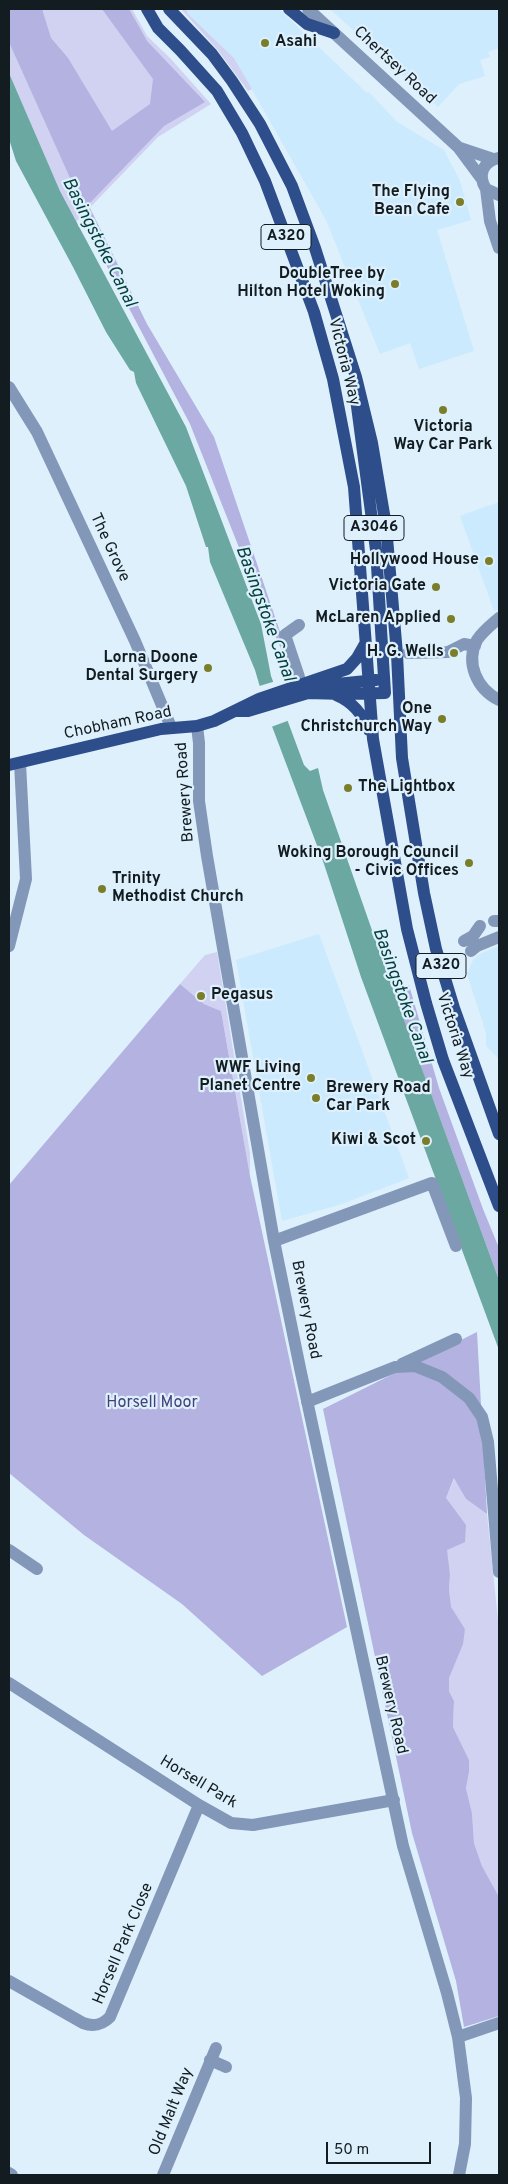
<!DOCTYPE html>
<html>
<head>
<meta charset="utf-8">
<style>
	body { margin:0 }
	#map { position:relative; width:508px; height:2184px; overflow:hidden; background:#ddf0fc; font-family:Overpass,sans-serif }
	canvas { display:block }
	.frame { position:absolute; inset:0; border:10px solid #131c21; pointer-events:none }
	.scale { position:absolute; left:326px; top:2142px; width:105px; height:22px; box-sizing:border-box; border:2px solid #131c21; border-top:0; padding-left:6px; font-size:15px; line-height:18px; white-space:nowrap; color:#131c21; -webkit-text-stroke:4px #ddf0fc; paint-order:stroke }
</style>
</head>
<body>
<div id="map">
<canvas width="508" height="2184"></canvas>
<div class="frame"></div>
<div class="scale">50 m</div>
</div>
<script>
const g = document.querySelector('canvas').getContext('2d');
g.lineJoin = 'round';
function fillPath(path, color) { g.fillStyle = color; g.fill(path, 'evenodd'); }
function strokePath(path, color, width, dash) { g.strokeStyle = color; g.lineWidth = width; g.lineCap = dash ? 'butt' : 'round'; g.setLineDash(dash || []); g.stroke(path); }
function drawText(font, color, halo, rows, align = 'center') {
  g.font = font + ' Overpass,sans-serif'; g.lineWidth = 4.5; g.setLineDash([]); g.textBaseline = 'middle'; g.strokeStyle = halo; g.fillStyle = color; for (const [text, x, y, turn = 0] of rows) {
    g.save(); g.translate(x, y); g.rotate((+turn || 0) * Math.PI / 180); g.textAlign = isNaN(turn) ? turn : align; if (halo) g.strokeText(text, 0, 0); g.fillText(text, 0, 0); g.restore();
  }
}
const built = new Path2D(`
	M187,9H279L367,93L369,92L397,122L444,150L460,181L471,220L437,230L474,351L419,369L410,343L380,354L326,220L317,204L234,58L187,13Z
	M330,9H499V48L488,52L490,57L480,60L485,76L459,84L438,107Z
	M499,502V609L494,611L460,516Z
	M319,934L409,1178L342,1204L282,1221L236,960Z
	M499,946V1059L486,1046V1033L467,974L473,960L480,954Z`);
const green = new Path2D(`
	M9,9H132L147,36L171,59L211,104L158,137L76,222L60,191L9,73Z
	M181,9H187V13L234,58L252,89L248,91L217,49Z
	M217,952L250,1153V1176L221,1011L204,1004L180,984L205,955Z
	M455,1477L466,1499L487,1514L499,1630V1905V1897L482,1866L474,1843L472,1813L466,1788L469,1772V1760L453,1727L454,1701L449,1691V1678L465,1629L450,1607L449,1590L450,1575L447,1563L446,1498Z`);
const forest = new Path2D(`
	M9,9H42L51,38L68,58L112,131L150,104L153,79L102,9H129L147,41L205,102L164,126L84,209L9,42Z
	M90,208L147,324L214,437L294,673H292L265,613L190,424L81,217Z
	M388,977L401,989L409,985L439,1088L483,1209L499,1248V1280Z
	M180,984L204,1004L221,1011L250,1176L347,1627L262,1676L182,1604L84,1535L9,1473V1185Z
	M477,1332L487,1514L466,1499L454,1478L446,1498L466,1525L465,1542L447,1550L450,1575L449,1590L451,1607L465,1629L463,1644L449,1678V1691L454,1701L453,1727L469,1760V1772L466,1788L472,1813L474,1843L482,1866L499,1897V2016L464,2027L456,1981L412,1833L323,1409Z`);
const water = new Path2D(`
	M9,73L60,191L186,427L261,624L271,676L304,765L310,771L318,768L323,790L388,976L499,1280V1350L361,977L324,864L270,721L255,670L210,562L208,547H206L186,486L136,383L134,372L130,370L106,332L73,267L16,161L9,139Z`);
const pier = new Path2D(`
	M276,681L290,720L271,727L256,687Z`);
const minor = new Path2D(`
	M308,9L458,147L481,178
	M460,148L493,159
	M499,158C483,161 477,175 486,189L499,195
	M486,189L490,221L499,248
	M9,387L37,432L135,641L171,727
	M499,618C491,625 483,631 477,640C465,663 477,689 499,700
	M408,653L448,652L464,644L475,646
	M299,677L285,635L299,625
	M197,726L199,743V801L207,856L274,1241L300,1368L403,1846L447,1993L458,2037L466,2098L465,2144L459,2175
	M494,921H499
	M464,941L473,936L480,926
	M9,946L26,879L20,763
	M471,951L477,946L499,937
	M274,1241L432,1183L456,1246
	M402,1364L456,1339
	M307,1402L395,1367L415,1366L442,1377L469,1398L482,1417L488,1442L499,1572
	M9,1550L37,1569
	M9,1683L199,1805L231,1823L253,1825L394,1800
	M9,1981L83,2023C94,2027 102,2025 110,2017L199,1805
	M458,2037L499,2023
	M210,2060L226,2067
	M9,2173L12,2175
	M163,2175L216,2048`);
const major = new Path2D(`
	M147,9L158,28L180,50L217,91L242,133L265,181L314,312L333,379L354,487L373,739L407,929L426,1003L443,1060L499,1206
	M169,9L212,54L232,81L260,124L292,186L315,248L356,377L372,443L386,526L397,654L402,758L424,893L436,949L454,1008L499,1134
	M289,9L307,24L334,33
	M317,686L376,680
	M336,695C353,702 362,714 369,730
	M234,711H248L308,693L344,694L385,693L376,550L356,399
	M9,765L161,729L197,726L214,721L259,699L347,669L357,658L365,644`);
const markers = [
	[265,43,5,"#7b7e28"],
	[460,202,5,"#7b7e28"],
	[395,284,5,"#7b7e28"],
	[443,410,5,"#7b7e28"],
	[489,561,5,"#7b7e28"],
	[436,587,5,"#7b7e28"],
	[451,619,5,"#7b7e28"],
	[454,653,5,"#7b7e28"],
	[208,668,5,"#7b7e28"],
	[442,719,5,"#7b7e28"],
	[348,788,5,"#7b7e28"],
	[469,863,5,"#7b7e28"],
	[102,889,5,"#7b7e28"],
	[201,996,5,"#7b7e28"],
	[311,1078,5,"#7b7e28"],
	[316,1098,5,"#7b7e28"],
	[426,1141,5,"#7b7e28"]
];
const shields = [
	[286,237,50],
	[374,528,60],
	[441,966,50]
];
const shieldNames = [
	["A320",286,237],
	["A3046",374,528],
	["A320",441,966]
];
const poiNames = [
	["Asahi",275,43,"left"],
	["The Flying",450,193],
	["Bean Cafe",450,211],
	["DoubleTree by",385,275],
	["Hilton Hotel Woking",385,293],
	["Victoria",443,428,"center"],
	["Way Car Park",443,446,"center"],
	["Hollywood House",479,561],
	["Victoria Gate",426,587],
	["McLaren Applied",441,619],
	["H. G. Wells",444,653],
	["Lorna Doone",198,659],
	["Dental Surgery",198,677],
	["One",432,710],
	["Christchurch Way",432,728],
	["The Lightbox",358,788,"left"],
	["Woking Borough Council",459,854],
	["- Civic Offices",459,872],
	["Trinity",112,880,"left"],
	["Methodist Church",112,898,"left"],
	["Pegasus",211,996,"left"],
	["WWF Living",301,1069],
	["Planet Centre",301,1087],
	["Brewery Road",326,1089,"left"],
	["Car Park",326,1107,"left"],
	["Kiwi & Scot",416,1141]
];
const streetNames = [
	["Chertsey Road",394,66,43],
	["Victoria Way",343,362,76],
	["The Grove",109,548,65],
	["Chobham Road",118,724,-12],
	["Brewery Road",186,792,-94],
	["Victoria Way",454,1036,72],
	["Brewery Road",305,1310,79],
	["Brewery Road",390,1705,77],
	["Horsell Park",198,1783,31],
	["Horsell Park Close",124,1944,-67],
	["Old Malt Way",172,2112,-68]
];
const parkNames = [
	["Horsell Moor",152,1404]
];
const waterNames = [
	["Basingstoke Canal",98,243,63],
	["Basingstoke Canal",264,614,70],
	["Basingstoke Canal",401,996,70]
];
fillPath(built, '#cbeafe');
fillPath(green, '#d1d1f1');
fillPath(forest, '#b3b2e0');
fillPath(water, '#6ba8a1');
fillPath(pier, '#ddf0fc');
strokePath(minor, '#8397b9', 12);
strokePath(major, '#2d4e8a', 12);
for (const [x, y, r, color] of markers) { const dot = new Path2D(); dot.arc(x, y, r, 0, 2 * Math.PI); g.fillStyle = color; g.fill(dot); strokePath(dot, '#ddf0fc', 2); }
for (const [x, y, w] of shields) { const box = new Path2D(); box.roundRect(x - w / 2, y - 12.5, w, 25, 4); g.fillStyle = '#ddf0fc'; g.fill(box); strokePath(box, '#131c21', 1); }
drawText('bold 15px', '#131c21', null, shieldNames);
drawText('bold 16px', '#131c21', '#ddf0fc', poiNames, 'right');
drawText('16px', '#131c21', '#ddf0fc', streetNames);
drawText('16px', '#453f79', '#ddf0fc', parkNames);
drawText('italic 18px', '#023f3a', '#ddf0fc', waterNames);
</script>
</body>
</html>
